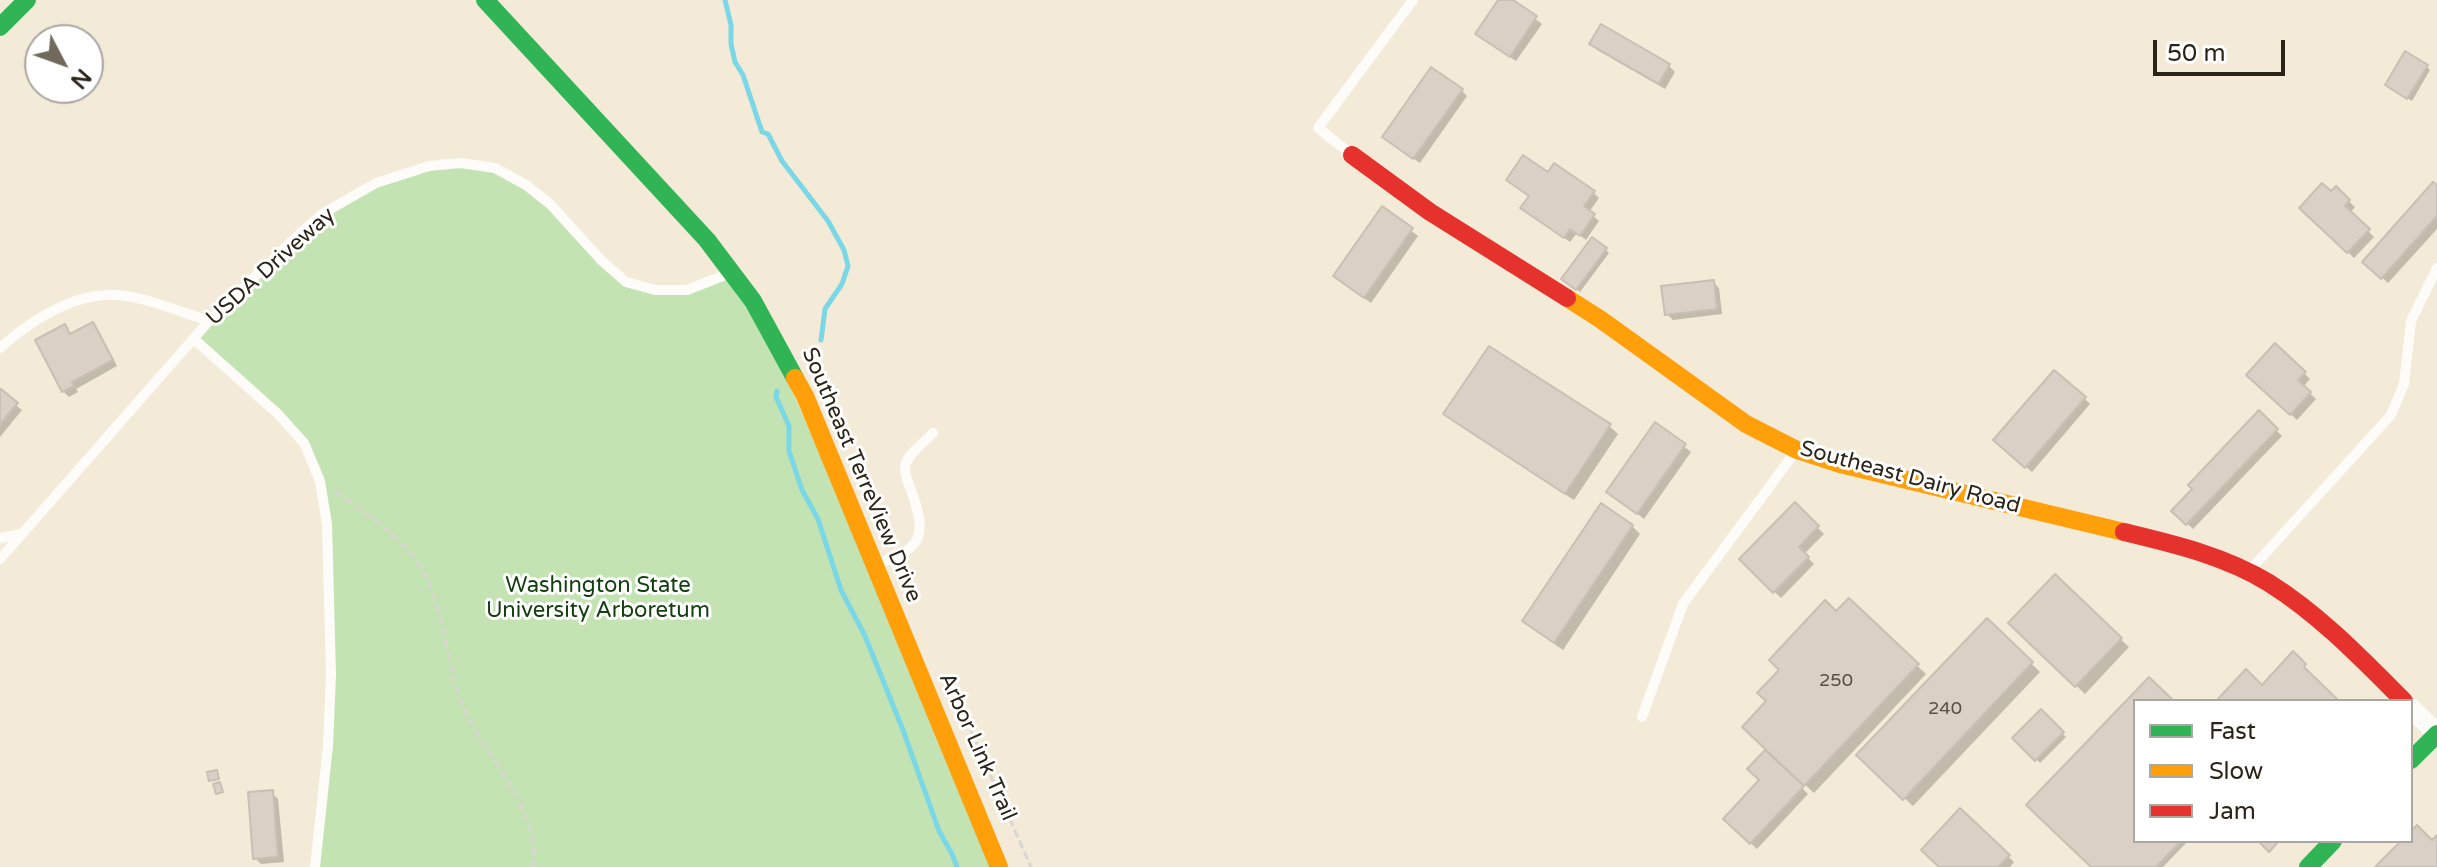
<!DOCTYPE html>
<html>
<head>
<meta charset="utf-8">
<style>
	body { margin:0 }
	#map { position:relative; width:2437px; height:867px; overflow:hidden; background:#f3ead7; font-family:"Varela Round",sans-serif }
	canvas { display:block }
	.legend { position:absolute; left:2133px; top:699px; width:280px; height:144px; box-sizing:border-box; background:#fff; border:2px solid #aaa8a3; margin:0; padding:10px 14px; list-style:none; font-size:24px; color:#2b2519 }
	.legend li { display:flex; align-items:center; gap:16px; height:40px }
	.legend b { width:40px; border:2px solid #aaa8a3 }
	.north { position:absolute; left:24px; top:24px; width:80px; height:80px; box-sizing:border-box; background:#fff; border:2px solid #aaa8a3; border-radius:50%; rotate:131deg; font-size:22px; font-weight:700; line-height:32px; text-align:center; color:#2b2519 }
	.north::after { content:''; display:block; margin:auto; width:28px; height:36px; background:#716a5c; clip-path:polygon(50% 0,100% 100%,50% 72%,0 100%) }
	.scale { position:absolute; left:2153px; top:40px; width:132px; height:36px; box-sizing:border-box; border:4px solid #2b2519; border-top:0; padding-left:10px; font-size:24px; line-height:28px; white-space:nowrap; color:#2b2519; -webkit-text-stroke:6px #fff; paint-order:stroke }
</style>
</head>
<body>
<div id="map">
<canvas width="2437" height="867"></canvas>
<ul class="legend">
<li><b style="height:10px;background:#30b455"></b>Fast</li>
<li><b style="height:10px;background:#ff9f0a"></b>Slow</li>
<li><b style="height:10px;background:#e5322d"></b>Jam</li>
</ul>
<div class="north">N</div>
<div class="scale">50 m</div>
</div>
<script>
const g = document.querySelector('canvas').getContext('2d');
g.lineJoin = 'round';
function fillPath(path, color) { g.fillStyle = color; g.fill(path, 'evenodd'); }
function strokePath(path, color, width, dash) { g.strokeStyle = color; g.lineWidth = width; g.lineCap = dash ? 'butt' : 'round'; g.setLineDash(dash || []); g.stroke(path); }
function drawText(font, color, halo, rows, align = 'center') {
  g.font = font + ' "Varela Round",sans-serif'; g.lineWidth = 6; g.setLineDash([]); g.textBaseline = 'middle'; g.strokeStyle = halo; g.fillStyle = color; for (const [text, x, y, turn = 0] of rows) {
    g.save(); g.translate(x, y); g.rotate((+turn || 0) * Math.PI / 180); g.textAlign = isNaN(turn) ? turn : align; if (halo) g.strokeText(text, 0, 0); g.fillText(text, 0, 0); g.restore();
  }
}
const green = new Path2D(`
	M429,166L495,168L526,185L626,282L687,290L733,272L753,301L999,867H315L331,675L320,481L304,443L194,339L295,238L351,197Z`);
const shadow = new Path2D(`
	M1501,0H1510L1542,24L1516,61L1484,40Z
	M1601,27L1669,66L1675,72L1665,89L1597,50L1591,44Z
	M2426,66L2430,70L2412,101L2391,88Z
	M1461,90L1467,96L1420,163L1391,143Z
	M1548,174L1593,192L1599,198L1589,212L1599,221L1586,240L1577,233L1570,242L1523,208Z
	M2437,188V229L2388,283L2365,262Z
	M2336,189L2355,207L2350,213L2374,237L2354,258L2301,208L2331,194Z
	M1383,209L1418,236L1371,303L1342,282Z
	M1605,249L1609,253L1580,292L1567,282Z
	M1713,282L1719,288L1722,314L1673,320L1667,314Z
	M93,325L99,331L117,366L76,389L78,392L69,397L63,391L65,326L72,336Z
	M2275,346L2310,379L2303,387L2316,399L2297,420L2249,375Z
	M0,393L22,410L0,437Z
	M2084,398L2090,404L2032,472L2002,446Z
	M1445,413L1609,426L1618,434L1574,500L1454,422Z
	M2259,413L2282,436L2193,529L2174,511Z
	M1656,425L1691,452L1644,519L1609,492Z
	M1795,505L1824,534L1804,554L1814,564L1781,598L1741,559Z
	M1602,506L1632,526L1640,534L1563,650L1533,629L1524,621Z
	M2055,577L2129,647L2085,694L2011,623Z
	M1849,601L1926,674L1814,793L1802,782L1799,785L1808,794L1757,849L1725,819L1798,779L1769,701Z
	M1987,620L2040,672L1913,806L1859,755Z
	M2149,679L2171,701H2135V841H2188L2163,867H2093L2029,805Z
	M2041,712L2066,737L2040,763L2015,738Z
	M272,793L278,799L284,862L261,864L255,858Z
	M1960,811L2014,862L2010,867H1941Z`);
const stream = new Path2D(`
	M725,0L731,25V44L735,62L743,75L762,132L768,134L782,161L828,221L844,250L848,266L842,284L825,309L821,340
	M777,391L776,397L789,426V451L802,490L818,519L841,590L865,636L903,730L939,831L952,854L957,867`);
const building = new Path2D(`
	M1498,0H1513L1537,16L1510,57L1475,34Z
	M1601,24L1670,64L1659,84L1589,44Z
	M2405,51L2428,65L2407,99L2385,85Z
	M1431,67L1463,89L1413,159L1382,137Z
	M1523,155L1548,172L1554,163L1595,191L1584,206L1595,214L1580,236L1570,229L1564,238L1520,208L1529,196L1506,180Z
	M2433,182L2437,185V216L2381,279L2362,262Z
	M2322,183L2331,191L2336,186L2350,200L2345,206L2370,229L2347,253L2299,208Z
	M1382,206L1413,228L1364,298L1333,276Z
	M1592,237L1607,248L1576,290L1561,279Z
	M1714,280L1717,309L1665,315L1661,286Z
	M93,322L113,360L72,382L74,386L62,392L35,340L65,324L70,334Z
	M2275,343L2306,372L2298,380L2311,392L2290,415L2246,375Z
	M1489,346L1611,424L1565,494L1443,414Z
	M2054,370L2086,397L2025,468L1993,440Z
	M1,389L18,403L0,424V389Z
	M2259,410L2278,429L2186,525L2171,511L2192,489L2188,485Z
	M1655,422L1686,444L1637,514L1606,492Z
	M1795,502L1819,526L1799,547L1809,557L1773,593L1739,559Z
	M1601,503L1633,525L1554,643L1522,621Z
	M2055,574L2122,638L2075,687L2008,623Z
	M1849,598L1919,664L1804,786L1742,727L1766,701L1757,693L1779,670L1769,660L1825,600L1836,611Z
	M1987,618L2033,662L1903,800L1856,755Z
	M2293,651L2306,664L2304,667L2339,701H2216L2246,669L2262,685Z
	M2149,677L2174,701H2135V841H2181L2156,867H2091L2026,805Z
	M2041,709L2064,732L2035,761L2012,738Z
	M1765,750L1804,786L1750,844L1723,819L1759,780L1747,769Z
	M217,770L219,779L209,781L207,772Z
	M220,782L223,792L216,794L213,784Z
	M273,790L278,857L253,859L248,792Z
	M1960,808L2010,855L1998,867H1939L1921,850Z
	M2417,825L2432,840L2437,835V867H2375L2401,841H2411V831Z
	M2258,841H2279L2269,852Z`);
const path = new Path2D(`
	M335,491C367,515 404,537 424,573C444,611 445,656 459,696C478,751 542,807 533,867
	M966,720L1031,867`);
const lane = new Path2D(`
	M1351,154L1318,128L1413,0
	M194,339L278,414L304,443L320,481L327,524L331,675L328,746L315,867
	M0,348C31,320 75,292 118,295C149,298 180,312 209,321
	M0,538L20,534
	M0,559L209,321L295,238L322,214L376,183L429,166L460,163L495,168L526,185L550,204L601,260L626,282L655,290H687L728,274
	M876,564C924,548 927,536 911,490C908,482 904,474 905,466C907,454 925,442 933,433
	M2250,570L2391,415L2404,384L2411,321L2437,268
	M1642,717L1683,604L1795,452`);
const street = new Path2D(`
	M2411,708L2437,733`);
const fast = new Path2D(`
	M485,0L707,240L753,301L795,378
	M0,27L27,0
	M2411,760L2437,734
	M2308,867L2333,841`);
const slow = new Path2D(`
	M1567,298L1600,319L1746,424L1797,450L1840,464L2124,532
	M795,378L805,396L999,867`);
const jam = new Path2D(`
	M1352,155L1430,212L1567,298
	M2124,532C2174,544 2225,556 2269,583C2320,615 2362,659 2404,701`);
const numberNames = [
	["250",1836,681],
	["240",1945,709]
];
const streetNames = [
	["USDA Driveway",271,267,-42],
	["Southeast TerreView Drive",861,475,67],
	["Southeast Dairy Road",1910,478,15],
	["Arbor Link Trail",977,747,66]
];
const parkNames = [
	["Washington State",598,586],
	["University Arboretum",598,611]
];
fillPath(green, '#c4e3b3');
fillPath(shadow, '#0003');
strokePath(stream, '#7ad8e6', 5);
fillPath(building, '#dbd0c5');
strokePath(building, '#cabfb4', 2);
strokePath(path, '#d9d6d1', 3, [8, 4]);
strokePath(lane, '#fdfcf9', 10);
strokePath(street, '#fdfcf9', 20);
strokePath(fast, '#30b455', 18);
strokePath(slow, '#ff9f0a', 18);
strokePath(jam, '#e5322d', 18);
drawText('18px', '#575044', null, numberNames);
drawText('22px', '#2b2519', '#fff', streetNames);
drawText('22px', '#144010', '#fff', parkNames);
</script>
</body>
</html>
